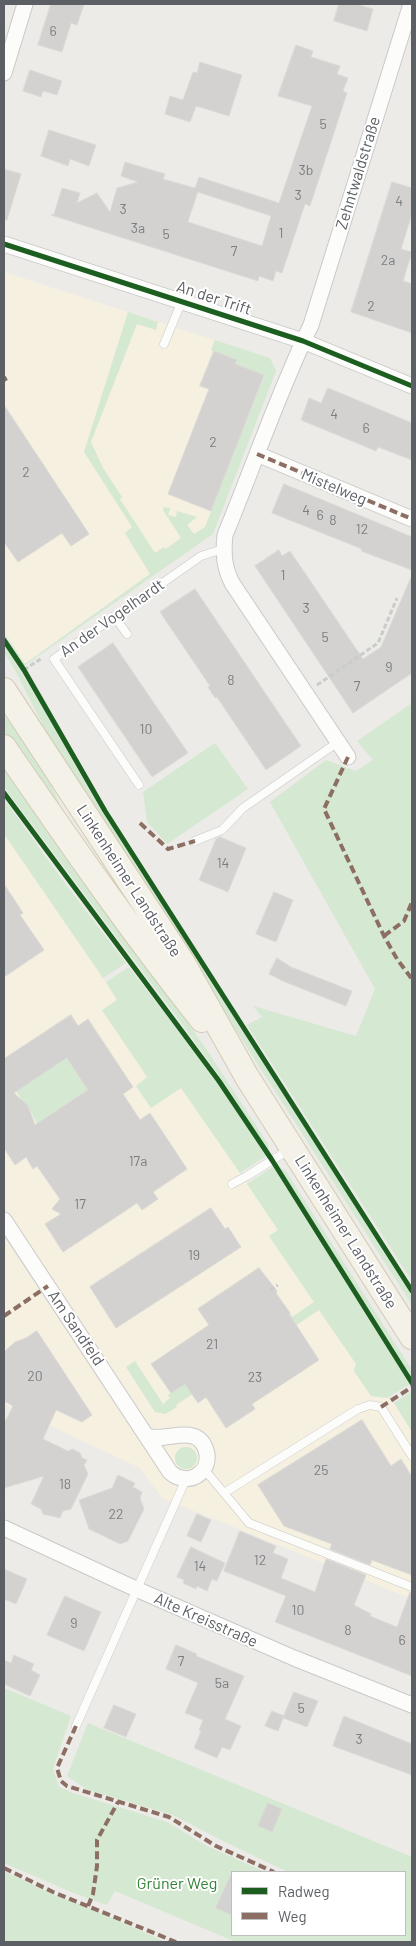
<!DOCTYPE html>
<html>
<head>
<meta charset="utf-8">
<style>
	body { margin:0 }
	#map { position:relative; width:416px; height:1946px; overflow:hidden; background:#ecebe7; font-family:Barlow,sans-serif }
	canvas { display:block }
	.frame { position:absolute; inset:0; border:5px solid #5c6065; pointer-events:none }
	.legend { position:absolute; left:231px; top:1871px; width:175px; height:65px; box-sizing:border-box; background:#fff; border:1px solid #bebfc1; margin:0; padding:6px 9px; list-style:none; font-size:15px; color:#5c6065 }
	.legend li { display:flex; align-items:center; gap:10px; height:25px }
	.legend b { width:25px; border:1px solid #bebfc1 }
</style>
</head>
<body>
<div id="map">
<canvas width="416" height="1946"></canvas>
<div class="frame"></div>
<ul class="legend">
<li><b style="height:6px;background:#1b5e20"></b>Radweg</li>
<li><b style="height:6px;background:#8d6e63"></b>Weg</li>
</ul>
</div>
<script>
const g = document.querySelector('canvas').getContext('2d');
g.lineJoin = 'round';
function fillPath(path, color) { g.fillStyle = color; g.fill(path, 'evenodd'); }
function strokePath(path, color, width, dash) { g.strokeStyle = color; g.lineWidth = width; g.lineCap = dash ? 'butt' : 'round'; g.setLineDash(dash || []); g.stroke(path); }
function drawText(font, color, halo, rows, align = 'center') {
  g.font = font + ' Barlow,sans-serif'; g.lineWidth = 4; g.setLineDash([]); g.textBaseline = 'middle'; g.strokeStyle = halo; g.fillStyle = color; for (const [text, x, y, turn = 0] of rows) {
    g.save(); g.translate(x, y); g.rotate((+turn || 0) * Math.PI / 180); g.textAlign = isNaN(turn) ? turn : align; if (halo) g.strokeText(text, 0, 0); g.fillText(text, 0, 0); g.restore();
  }
}
const commercial = new Path2D(`
	M4,272L270,358L211,530L24,664L4,632Z
	M4,834L118,1000L102,1010L148,1077L136,1086L181,1088L279,1230L269,1236L356,1364L354,1371L371,1396L387,1398L394,1403L412,1432V1599L162,1498L140,1468L4,1404Z`);
const green = new Path2D(`
	M128,312L158,322L156,330L137,324L91,442L103,468L122,497L120,499L155,553L164,547L166,549L181,538L163,510L164,507L170,508L168,515L176,517L177,511L197,517L187,525L194,534L205,527L264,376L235,364L236,359L211,350L215,340L270,358L276,371L213,534L24,666L4,632L25,664L150,574L125,533L132,527L84,452Z
	M4,645L34,693L91,793L412,1296V1305L52,743L15,670L4,652Z
	M412,703V1281L247,1025L262,1017L253,1006L356,1036L375,989L270,802L326,760L356,771L373,760L357,741Z
	M4,715L27,743L46,772L64,814L44,790L4,731Z
	M215,743L248,789L167,844L147,822L143,792Z
	M4,766L205,1047L268,1144L269,1153L230,1091L182,1024L4,787Z
	M4,799L64,882L126,963L103,978L4,834Z
	M129,967L217,1081L266,1156L240,1173L181,1088L151,1108L136,1086L147,1077L102,1010L117,1000L106,982Z
	M67,1058L88,1090L37,1124L28,1106L23,1102L16,1091Z
	M279,1166L286,1171L412,1370V1379Z
	M273,1167L410,1384L387,1398L371,1396L354,1371L356,1364L319,1310L176,1405L177,1407L165,1414L155,1412L126,1367L135,1361L163,1404L170,1398L168,1395L290,1313L292,1317L314,1302L269,1236L278,1230L247,1184Z
	M412,1391V1432L394,1403Z
	M175 1458a11 11 0 1 1 22 0a11 11 0 1 1-22 0Z
	M4,1688L71,1716L53,1769L59,1787L73,1793L167,1822L207,1846L265,1872H232V1935H405V1872H288L223,1841L173,1815L88,1790L67,1776L88,1723L412,1857V1942H236L115,1891L107,1905L71,1892L4,1863Z
	M4,1871L61,1898L82,1905L166,1942H4Z`);
const building = new Path2D(`
	M51,4H84L77,25L71,23L62,52L38,45Z
	M339,4H356L373,9L367,31L334,21Z
	M296,45L313,51L311,57L340,66L337,74L348,78L343,91L347,93L310,206L305,204L282,273L276,271L273,281L259,276L258,281L51,215L54,214L62,188L80,193L77,203L97,193L110,212L117,188L138,182L121,176L125,162L165,174L163,179L195,188L199,177L279,203L312,106L278,96ZM198,192L271,216L262,246L188,222Z
	M200,62L242,75L229,116L196,106L190,122L165,114L170,96L183,100L193,72L197,73Z
	M30,70L62,81L57,95L43,91L41,97L23,91Z
	M49,130L96,145L89,166L70,159L68,166L41,156Z
	M4,169L21,174L7,220H4Z
	M392,182L412,188V214L401,249L412,252L403,281L412,284V333L351,312Z
	M214,351L237,360L235,364L264,375L211,511L168,494L209,389L200,386Z
	M328,388L412,423V460L378,447L376,451L301,420L309,398L321,403Z
	M4,405L89,534L71,546L62,533L18,562L4,542Z
	M284,484L412,537V570L361,551L362,549L272,513Z
	M279,550L282,556L290,551L363,659L381,647L412,575V673L353,713L255,566Z
	M195,589L301,746L266,770L217,697L215,698L208,687L210,686L160,612Z
	M113,643L188,753L152,777L78,667Z
	M220,837L246,848L228,892L199,880L216,839Z
	M4,884L23,913L20,915L44,950L4,977Z
	M274,892L293,900L276,942L256,934Z
	M277,958L291,967L352,991L346,1006L285,982L269,974Z
	M71,1015L78,1026L88,1019L133,1087L123,1094L140,1120L150,1113L187,1169L153,1192L158,1199L142,1210L137,1203L63,1252L45,1224L61,1214L52,1209L60,1199L37,1166L33,1169L26,1157L15,1165L4,1148V1059ZM67,1058L88,1090L35,1125L28,1106L14,1093Z
	M211,1208L225,1229L228,1227L241,1247L116,1328L90,1287Z
	M259,1268L277,1291L276,1293L290,1313L289,1314L319,1360L252,1404L255,1409L226,1428L206,1397L198,1403L185,1384L171,1393L151,1364L209,1325L198,1309Z
	M37,1331L92,1415L82,1422L56,1410L43,1439L68,1451L73,1449L80,1453L82,1458L87,1460L84,1465L88,1474L71,1509L63,1511L60,1518L43,1514L41,1509L31,1504L44,1476L4,1488V1424L13,1406L4,1401V1352L15,1342L26,1338Z
	M362,1420L391,1466L401,1459L412,1477V1575L372,1560L370,1565L330,1549L332,1544L284,1526L258,1485Z
	M118,1475L135,1483L133,1487L142,1492L140,1498L144,1509L128,1541L120,1544L89,1529L79,1500L112,1488Z
	M197,1514L211,1520L201,1542L187,1536Z
	M240,1531L276,1546L273,1553L288,1559L281,1578L315,1592L326,1559L366,1575L354,1605L371,1614L370,1616L397,1627L410,1592L412,1593V1676L275,1622L286,1596L224,1571Z
	M191,1547L225,1563L217,1581L212,1579L207,1591L197,1586L196,1589L183,1583L184,1580L177,1577Z
	M4,1569L27,1579L16,1604L4,1599Z
	M65,1596L101,1612L84,1651L47,1635Z
	M176,1645L197,1654L196,1656L244,1676L225,1719L241,1726L230,1750L222,1747L217,1758L194,1748L201,1731L199,1730L203,1720L185,1713L198,1683L166,1669Z
	M14,1655L34,1664L31,1670L40,1675L30,1696L4,1684V1660L11,1663Z
	M294,1692L318,1701L307,1727L283,1718Z
	M114,1705L136,1714L126,1737L104,1728Z
	M272,1711L284,1716L278,1731L265,1726Z
	M344,1716L412,1744V1775L333,1746Z
	M268,1803L282,1809L272,1832L258,1826Z
	M232,1872V1915L216,1908Z`);
const path = new Path2D(`
	M24,670L42,658
	M317,685L378,643L397,598
	M270,1290L278,1285`);
const lane = new Path2D(`
	M164,344L182,301
	M114,616L127,634
	M139,785L54,659L201,556L223,549
	M195,841L222,830L243,808L338,742
	M232,1184L247,1176L290,1149
	M204,1469L249,1523L412,1587
	M224,1493L358,1409L370,1405L381,1407L412,1456
	M76,1726L186,1479`);
const street = new Path2D(`
	M4,73L25,4
	M4,244L303,341L412,386
	M257,454L412,519
	M348,757L232,583C224,567 223,553 225,535C254,465 278,393 311,325L411,4
	M4,1220L170,1472C187,1488 213,1473 206,1450C197,1422 166,1443 147,1436
	M4,1528L136,1589L294,1658L412,1705`);
const primary = new Path2D(`
	M4,690L183,963L247,1077L412,1337
	M4,747C68,840 132,932 202,1020`);
const quiet = new Path2D(`
	M4,377L6,381
	M257,454L412,519
	M348,757L324,809L384,936L397,959L412,979
	M140,823L168,849L195,841
	M384,936L404,921L412,902
	M4,1316L48,1286
	M381,1407L412,1387
	M76,1726L57,1768L61,1781L67,1786L169,1817L216,1846L274,1872
	M4,1868L53,1892L176,1942
	M88,1906L93,1894L97,1866V1840L118,1802`);
const cycleway = new Path2D(`
	M4,244L303,341L412,386
	M4,640L24,670L105,811L412,1291
	M4,793L219,1081L272,1160L412,1383`);
const numberNames = [
	["6",53,31],
	["5",323,124],
	["3b",306,170],
	["3",298,195],
	["4",399,201],
	["3",123,209],
	["3a",138,228],
	["1",281,233],
	["5",166,234],
	["7",234,251],
	["2a",388,260],
	["2",371,306],
	["4",334,414],
	["6",366,428],
	["2",213,442],
	["2",26,472],
	["4",306,510],
	["6",320,515],
	["8",333,520],
	["12",362,529],
	["1",283,575],
	["3",306,608],
	["5",325,637],
	["9",389,667],
	["8",231,680],
	["7",357,686],
	["10",146,729],
	["14",223,863],
	["17a",138,1161],
	["17",80,1204],
	["19",194,1255],
	["21",212,1344],
	["20",35,1376],
	["23",255,1377],
	["25",321,1470],
	["18",65,1484],
	["22",116,1514],
	["12",260,1560],
	["14",200,1566],
	["10",298,1610],
	["9",74,1623],
	["8",348,1630],
	["6",402,1640],
	["7",181,1661],
	["5a",222,1683],
	["5",301,1708],
	["3",359,1739]
];
const streetNames = [
	["Zehntwaldstraße",358,173,-73],
	["An der Trift",214,298,18],
	["Mistelweg",334,487,23],
	["An der Vogelhardt",112,618,-35],
	["Linkenheimer Landstraße",129,881,57],
	["Linkenheimer Landstraße",346,1232,58],
	["Am Sandfeld",76,1328,56],
	["Alte Kreisstraße",206,1620,24]
];
const parkNames = [
	["Grüner Weg",177,1884]
];
fillPath(commercial, '#f6f0e0');
fillPath(green, '#d4e8d2');
fillPath(building, '#d3d2d0');
strokePath(building, '#dbdad6', 1);
strokePath(lane, '#c9c9c9', 9);
strokePath(street, '#c9c9c9', 17);
strokePath(primary, '#d4cbb4', 26);
strokePath(path, '#c8cdca', 3, [5, 2.5]);
strokePath(lane, '#fcfcfb', 8);
strokePath(street, '#fcfcfb', 15);
strokePath(primary, '#f3f1e8', 24);
strokePath(quiet, '#8d6e63', 4, [8, 4]);
strokePath(cycleway, '#1b5e20', 5);
drawText('14px', '#7b7e81', null, numberNames);
drawText('16px', '#5c6065', '#fff', streetNames);
drawText('16px', '#348437', '#fff', parkNames);
</script>
</body>
</html>
